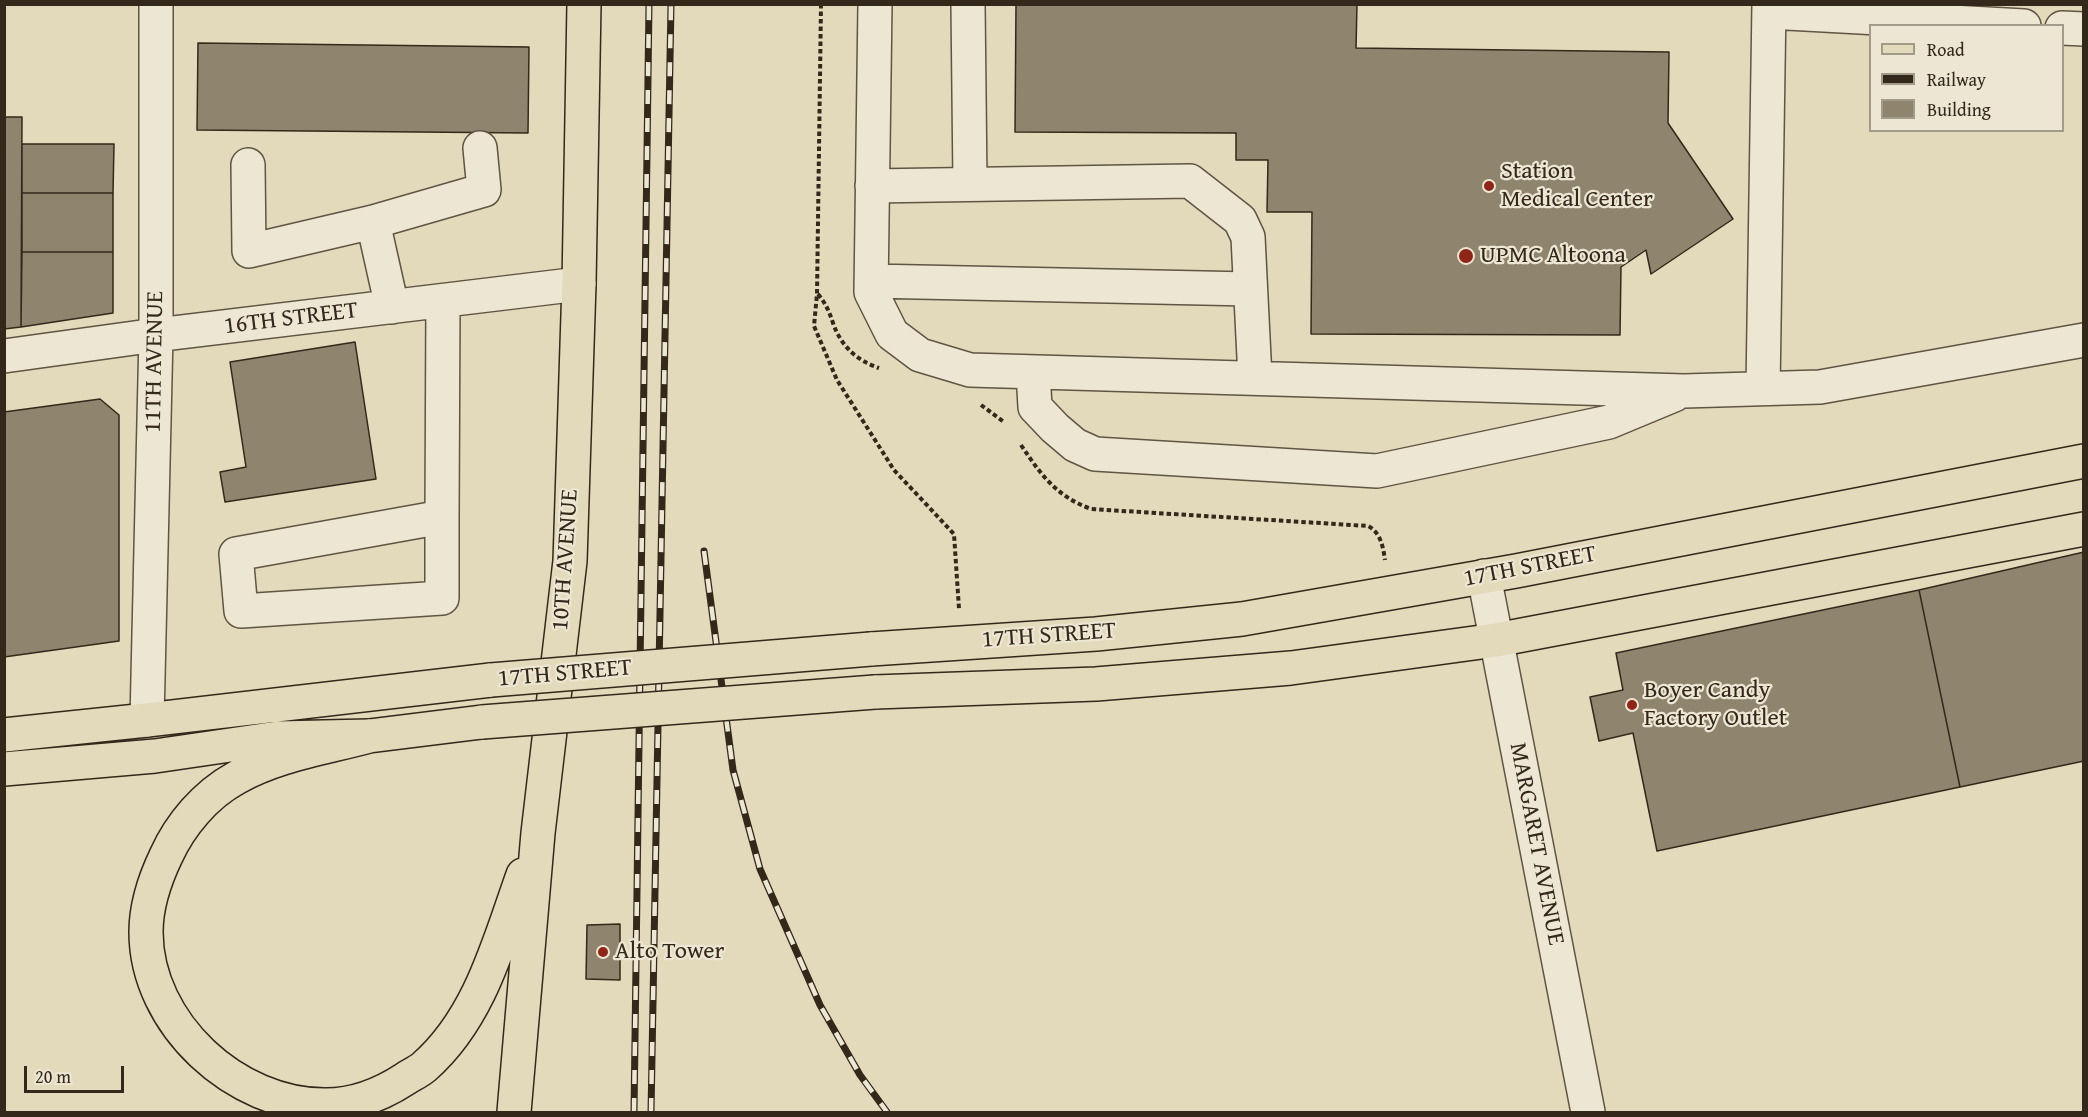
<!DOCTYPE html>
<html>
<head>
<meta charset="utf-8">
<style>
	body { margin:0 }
	#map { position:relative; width:2088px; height:1117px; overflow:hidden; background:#e3d9bb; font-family:"Gentium Book Plus",serif }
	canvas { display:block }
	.frame { position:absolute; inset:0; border:6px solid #34281b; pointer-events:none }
	.legend { position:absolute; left:1869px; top:24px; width:195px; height:108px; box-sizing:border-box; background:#ede6d3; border:2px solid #a39a89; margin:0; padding:8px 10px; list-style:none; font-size:18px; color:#34281b }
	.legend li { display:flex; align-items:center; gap:12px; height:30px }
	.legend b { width:30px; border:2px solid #a39a89 }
	.scale { position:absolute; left:24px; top:1066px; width:100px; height:27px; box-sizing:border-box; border:3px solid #34281b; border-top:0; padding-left:8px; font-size:18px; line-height:21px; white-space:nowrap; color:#34281b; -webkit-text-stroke:4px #ede6d3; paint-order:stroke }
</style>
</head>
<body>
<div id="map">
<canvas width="2088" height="1117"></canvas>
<div class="frame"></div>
<ul class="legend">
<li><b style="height:8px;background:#e3d9bb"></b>Road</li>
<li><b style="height:8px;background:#34281b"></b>Railway</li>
<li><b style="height:16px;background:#8f846e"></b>Building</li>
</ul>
<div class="scale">20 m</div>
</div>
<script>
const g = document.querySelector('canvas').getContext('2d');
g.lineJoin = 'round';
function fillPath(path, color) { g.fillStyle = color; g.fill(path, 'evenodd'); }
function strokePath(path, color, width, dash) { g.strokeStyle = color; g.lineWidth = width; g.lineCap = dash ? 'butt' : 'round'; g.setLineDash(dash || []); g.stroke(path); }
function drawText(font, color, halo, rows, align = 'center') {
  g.font = font + ' "Gentium Book Plus",serif'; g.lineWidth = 4.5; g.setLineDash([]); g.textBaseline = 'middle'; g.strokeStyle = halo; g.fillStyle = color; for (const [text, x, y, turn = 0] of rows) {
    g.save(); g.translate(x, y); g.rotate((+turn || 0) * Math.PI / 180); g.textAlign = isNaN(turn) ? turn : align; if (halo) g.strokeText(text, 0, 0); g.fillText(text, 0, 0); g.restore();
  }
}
const building = new Path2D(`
	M1016,4H1357L1356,48L1669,52L1668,123L1733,219L1651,274L1646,250L1621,267L1620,335L1311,334L1312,212H1267L1268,160H1236V133L1015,132Z
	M198,43L529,47L528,133L197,130Z
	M4,117H22L21,327L4,329Z
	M22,144H114L113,193H22Z
	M22,193H113V252H22Z
	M22,252H113V313L21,327Z
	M355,342L376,479L225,502L220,472L246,467L230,362Z
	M100,399L119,415V641L4,657V412Z
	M2084,552V761L1960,787L1919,590Z
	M1919,590L1960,787L1657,851L1633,733L1599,741L1590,697L1623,690L1616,653Z
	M620,924V980L586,979L587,925Z`);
const path = new Path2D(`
	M821,4L817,294L814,326L837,380L894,470L954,534L959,609
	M818,294C826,304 829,311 833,323C841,346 856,360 879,368
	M981,405L1004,422
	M1021,445C1041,475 1056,496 1091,509L1368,526C1381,533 1383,547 1385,560`);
const minor = new Path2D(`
	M875,4L871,292L892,334L920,355L970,370L1684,391L1820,387L2084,340
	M968,4L970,184
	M1769,12L2024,26
	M2062,28L2084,29
	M248,165L249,251L373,222L484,190L480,148
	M872,186L1190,181L1240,220L1248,237L1255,378
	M373,222L392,307
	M871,281L1250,289
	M4,356L156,335L579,284
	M1033,372L1035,407L1055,428L1075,445L1095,454L1377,471L1609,422L1674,395
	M1763,388L1769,4
	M442,517V598L241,611L236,554L442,517L443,301
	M1484,576L1588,1112
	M147,720L156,335V4`);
const major = new Path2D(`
	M871,649L1096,634L1242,619L1516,571L2084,461
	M875,692L1096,684L1291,668L1496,640L2084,529
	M4,735L147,720L491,680
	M369,736C325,748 276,755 236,778C205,795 180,825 166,856C155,879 146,907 146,932C146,1024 236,1106 326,1105C354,1105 382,1094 405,1079C411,1075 418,1072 424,1067C480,1018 499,942 523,875
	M4,769L155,756L278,738L369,736L482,722
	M514,1112L538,833L570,561L579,284L584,4`);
const rail = new Path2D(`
	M704,551L733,770L760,869L820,1005L860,1075L887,1112
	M634,1112L649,4
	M651,1112L671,4`);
const majorBridge = new Path2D(`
	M491,680L871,649
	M482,722L875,692`);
const markers = [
	[1489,186,6,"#8f2418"],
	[1466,256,8,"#8f2418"],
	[1632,705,6,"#8f2418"],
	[603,952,6,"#8f2418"]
];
const poiNames = [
	["Station",1501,172],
	["Medical Center",1501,200],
	["UPMC Altoona",1480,256],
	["Boyer Candy",1644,691],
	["Factory Outlet",1644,719],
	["Alto Tower",615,952]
];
const streetNames = [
	["16TH STREET",291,319,-7],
	["11TH AVENUE",155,362,-89],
	["10TH AVENUE",566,560,-86],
	["17TH STREET",1530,567,-11],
	["17TH STREET",1049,636,-4],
	["17TH STREET",565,674,-5],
	["MARGARET AVENUE",1536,844,79]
];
fillPath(building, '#8f846e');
strokePath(building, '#34281b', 1.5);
strokePath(minor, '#605443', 36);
strokePath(major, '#34281b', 36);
strokePath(path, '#34281b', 4, [4.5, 3]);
strokePath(minor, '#ede6d3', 33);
strokePath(major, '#e3d9bb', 33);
strokePath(rail, '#34281b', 7);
strokePath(rail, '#ede6d3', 4.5, [14]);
strokePath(majorBridge, '#34281b', 36, []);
strokePath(majorBridge, '#e3d9bb', 33);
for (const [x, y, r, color] of markers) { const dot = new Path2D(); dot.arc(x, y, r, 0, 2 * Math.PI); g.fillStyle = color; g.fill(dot); strokePath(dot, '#ede6d3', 2); }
drawText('24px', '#34281b', '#ede6d3', poiNames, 'left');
drawText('24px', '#34281b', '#ede6d3', streetNames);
</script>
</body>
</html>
